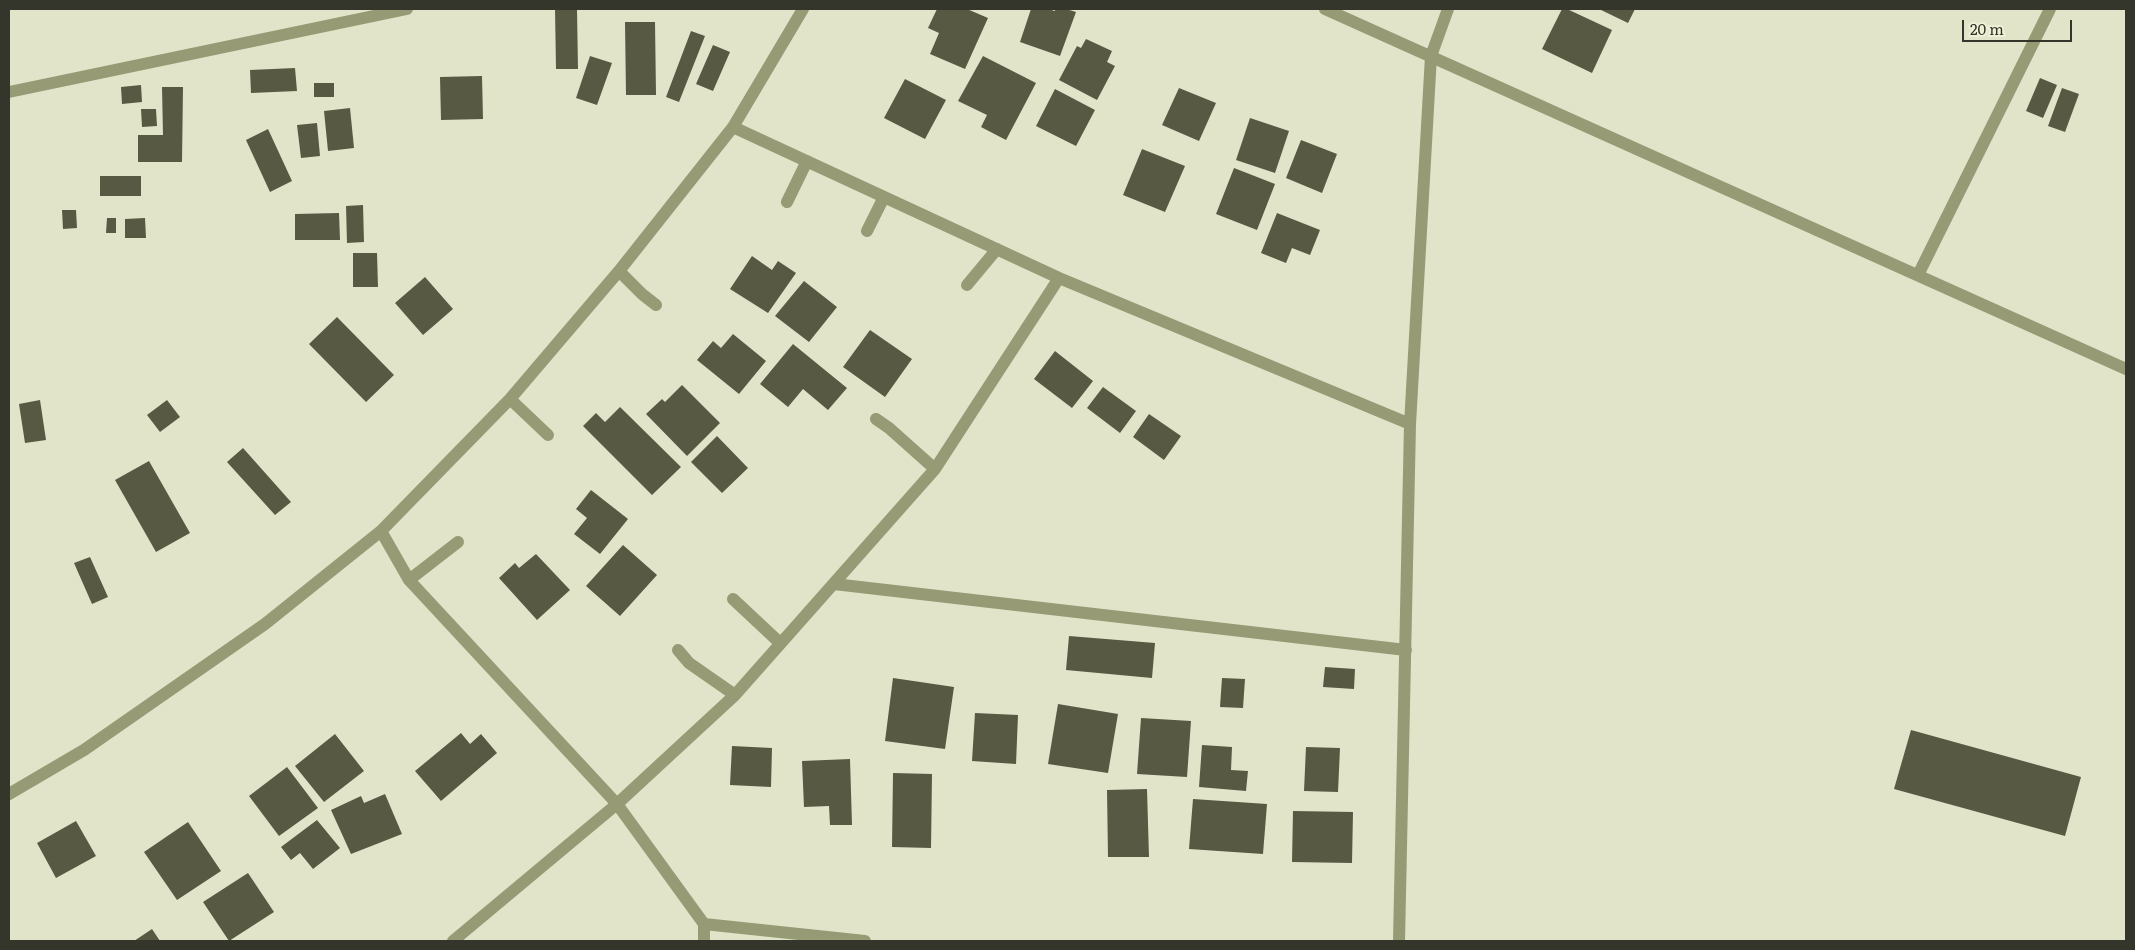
<!DOCTYPE html>
<html>
<head>
<meta charset="utf-8">
<style>
	body { margin:0 }
	#map { position:relative; width:2135px; height:950px; overflow:hidden; background:#e1e4c9; font-family:Literata,serif }
	canvas { display:block }
	.frame { position:absolute; inset:0; border:10px solid #34352b; pointer-events:none }
	.scale { position:absolute; left:1962px; top:20px; width:110px; height:22px; box-sizing:border-box; border:2px solid #34352b; border-top:0; padding-left:6px; font-size:15px; line-height:18px; white-space:nowrap; color:#34352b; -webkit-text-stroke:4px #eef1d6; paint-order:stroke }
</style>
</head>
<body>
<div id="map">
<canvas width="2135" height="950"></canvas>
<div class="frame"></div>
<div class="scale">20 m</div>
</div>
<script>
const g = document.querySelector('canvas').getContext('2d');
g.lineJoin = 'round';
function fillPath(path, color) { g.fillStyle = color; g.fill(path, 'evenodd'); }
function strokePath(path, color, width, dash) { g.strokeStyle = color; g.lineWidth = width; g.lineCap = dash ? 'butt' : 'round'; g.setLineDash(dash || []); g.stroke(path); }
const building = new Path2D(`
	M555,9H577L578,69H556Z
	M937,9H967L988,18L965,69L930,54L939,33L928,28Z
	M1031,9H1048L1055,11V9H1066L1076,12L1060,56L1020,42Z
	M1562,9H1567L1612,30L1592,73L1542,49Z
	M1599,9H1635L1628,23Z
	M625,22H655L656,95H626Z
	M691,31L705,36L679,102L666,97Z
	M1086,39L1112,51L1107,62L1115,66L1097,100L1059,80L1077,46L1081,48Z
	M713,45L730,52L713,91L696,84Z
	M590,56L612,63L597,105L576,98Z
	M983,56L1036,83L1006,140L981,127L987,115L958,101Z
	M295,68L297,91L251,93L250,70Z
	M482,76L483,119L441,120L440,77Z
	M2040,78L2057,85L2043,118L2026,111Z
	M905,79L946,100L925,139L884,118Z
	M314,83H334V97H314Z
	M141,85L142,102L122,104L121,87Z
	M162,87H183L182,162H138V135H163Z
	M1179,88L1216,103L1199,141L1162,125Z
	M2062,88L2079,94L2065,132L2048,126Z
	M1055,89L1095,110L1076,146L1036,126Z
	M350,108L354,148L328,151L324,111Z
	M141,109H156L157,126L142,127Z
	M1250,118L1289,131L1275,173L1236,160Z
	M317,123L320,156L301,158L297,125Z
	M268,129L292,181L270,192L246,140Z
	M1301,140L1337,154L1322,193L1286,178Z
	M1142,149L1185,166L1165,212L1123,195Z
	M1234,168L1275,184L1257,230L1216,214Z
	M100,176H141V196H100Z
	M363,205L364,242L347,243L346,206Z
	M62,210H76L77,228L63,229Z
	M339,213L340,240H295V214Z
	M1277,213L1320,230L1310,255L1292,248L1286,263L1261,253Z
	M107,218H116V233H106Z
	M145,218L146,238H125V219Z
	M353,253H377L378,287H353Z
	M752,256L772,270L778,261L796,273L768,313L730,289Z
	M425,277L453,309L423,335L395,303Z
	M804,281L837,307L809,342L775,316Z
	M337,317L394,375L366,402L309,344Z
	M870,330L912,359L885,397L843,367Z
	M733,334L766,361L739,394L697,360L713,341L721,348Z
	M793,344L847,388L828,410L803,389L788,407L760,384Z
	M1055,351L1093,381L1072,408L1034,379Z
	M682,385L720,423L687,456L646,414L662,399L665,402Z
	M1103,387L1136,411L1120,433L1087,408Z
	M40,400L46,440L25,443L19,404Z
	M167,400L180,417L160,432L147,415Z
	M620,407L681,467L652,495L583,426L596,413L605,422Z
	M1149,414L1181,436L1164,460L1133,437Z
	M717,436L748,468L722,493L691,462Z
	M243,448L291,502L275,515L227,462Z
	M149,461L190,533L156,552L115,480Z
	M591,490L628,519L600,554L574,534L587,518L576,509Z
	M623,545L657,575L620,616L586,586Z
	M536,554L570,590L537,620L499,578L515,563L519,568Z
	M90,557L108,597L92,604L74,563Z
	M1069,636L1155,643L1152,678L1066,670Z
	M1325,667L1355,669L1354,689L1323,687Z
	M893,678L954,687L945,749L885,741Z
	M1222,678L1245,679L1243,708L1220,707Z
	M1058,704L1118,714L1108,773L1048,764Z
	M975,713L1018,715L1016,764L972,761Z
	M1141,718L1191,721L1187,777L1137,774Z
	M1911,730L2081,777L2065,836L1894,789Z
	M461,733L470,744L481,734L497,753L441,801L415,771Z
	M335,734L364,771L324,802L295,766Z
	M1202,745L1232,747L1231,770L1248,771L1246,791L1199,787Z
	M732,746L772,748L771,787L730,785Z
	M1306,747L1340,748L1338,792L1304,791Z
	M850,759L852,825H830L829,806L804,807L802,761Z
	M287,767L318,808L279,836L249,796Z
	M893,773L932,774L931,848L892,847Z
	M1147,789L1149,857H1108L1107,790Z
	M385,794L402,834L351,854L331,810L361,796L364,803Z
	M1193,799L1267,804L1263,854L1189,849Z
	M1293,811L1353,812L1352,863L1292,862Z
	M317,820L340,848L313,869L300,853L291,860L281,847Z
	M76,821L96,856L56,878L37,843Z
	M188,822L221,871L177,900L144,852Z
	M248,873L274,912L229,941L203,902Z
	M152,929L160,941H134Z`);
const minor = new Path2D(`
	M1325,9L2126,369
	M9,92L407,9
	M733,127L1059,278L1410,424
	M787,202L807,161
	M867,231L884,197
	M619,271L642,294L656,305
	M1918,275L2050,9
	M967,285L997,249
	M510,399L548,435
	M876,419L889,428L935,469
	M381,531L409,580L617,804L704,924V941
	M409,580L458,542
	M834,584L1406,650
	M733,599L780,643
	M678,650L689,663L735,695
	M9,794L84,750L265,624L381,531L510,399L619,271L733,127L803,9
	M704,924L865,941
	M453,941L617,804L735,695L935,469L1059,278
	M1399,941L1410,424L1431,56L1448,9`);
fillPath(building, '#575943');
strokePath(minor, '#969a75', 12);
</script>
</body>
</html>
